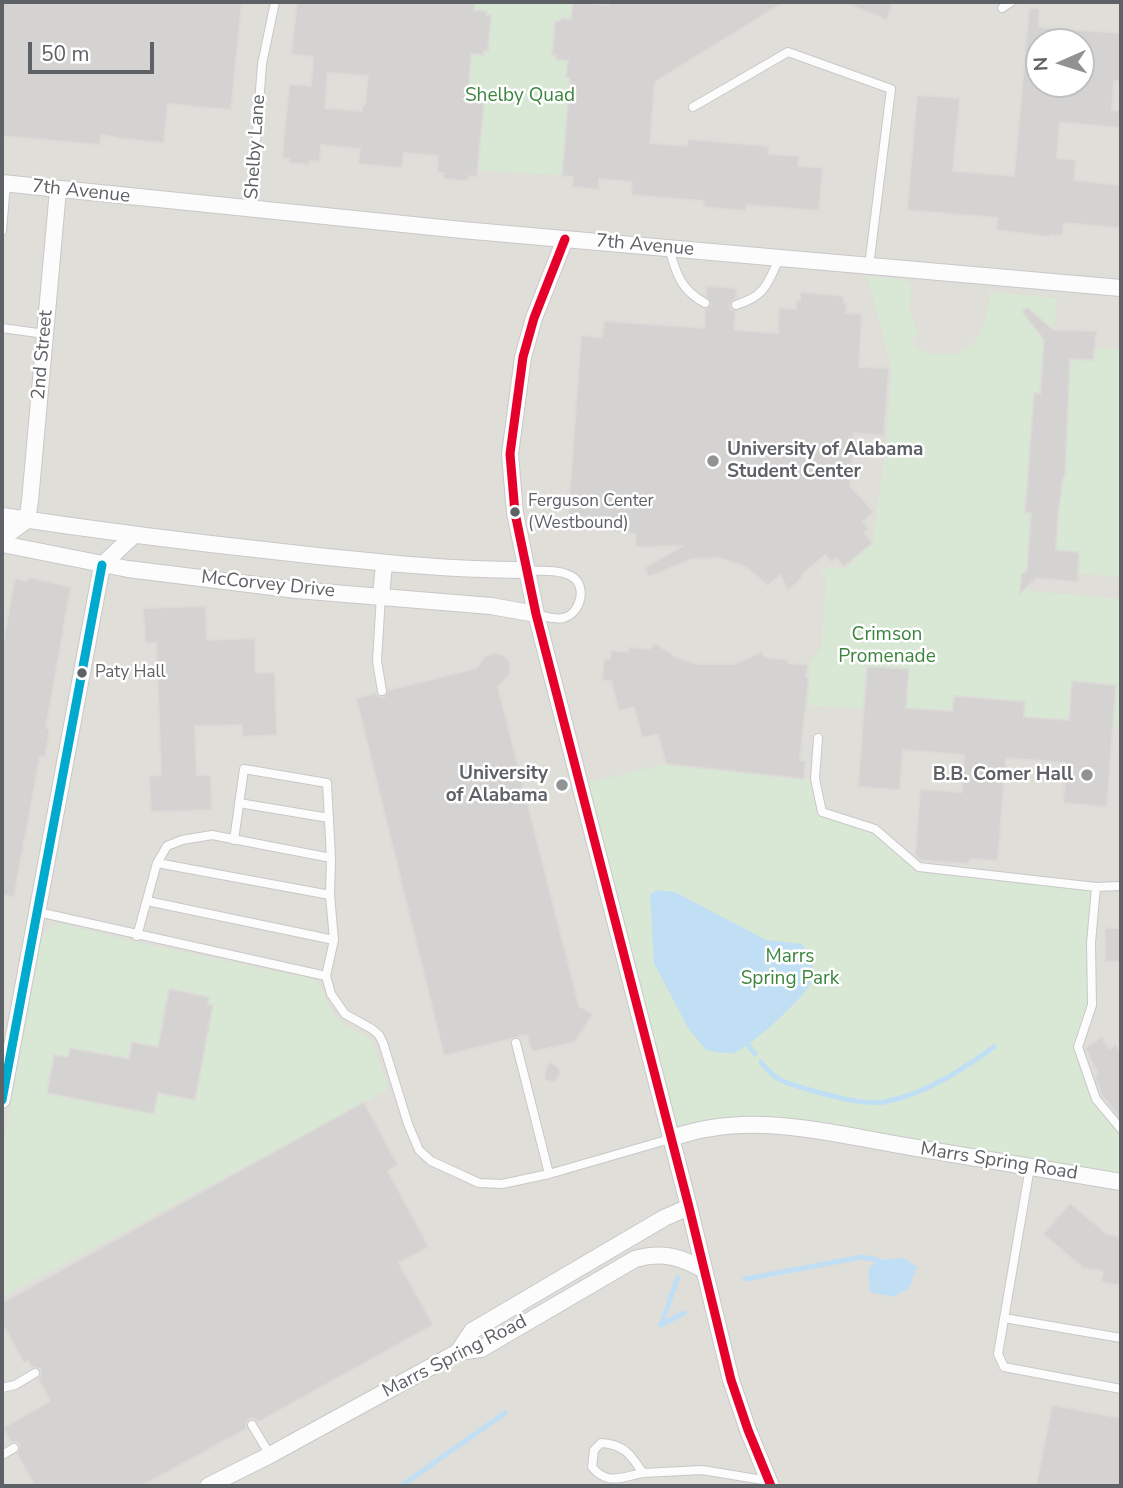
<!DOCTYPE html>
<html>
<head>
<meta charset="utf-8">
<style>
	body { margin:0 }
	#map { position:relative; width:1123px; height:1488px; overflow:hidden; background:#edece9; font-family:"Nunito Sans",sans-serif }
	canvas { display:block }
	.frame { position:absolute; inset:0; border:4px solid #5e6266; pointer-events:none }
	.north { position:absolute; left:1025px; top:28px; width:70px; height:70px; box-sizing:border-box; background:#fff; border:2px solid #bfc0c2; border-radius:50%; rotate:267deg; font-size:19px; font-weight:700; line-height:28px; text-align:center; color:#5e6266 }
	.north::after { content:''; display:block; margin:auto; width:24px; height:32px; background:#909294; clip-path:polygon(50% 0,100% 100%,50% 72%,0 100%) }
	.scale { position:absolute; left:28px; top:42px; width:126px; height:32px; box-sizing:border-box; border:4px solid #5e6266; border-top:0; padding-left:9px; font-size:21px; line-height:24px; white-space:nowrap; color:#5e6266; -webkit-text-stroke:5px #fff; paint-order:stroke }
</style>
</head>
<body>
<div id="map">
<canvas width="1123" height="1488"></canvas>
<div class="frame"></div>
<div class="north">N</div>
<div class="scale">50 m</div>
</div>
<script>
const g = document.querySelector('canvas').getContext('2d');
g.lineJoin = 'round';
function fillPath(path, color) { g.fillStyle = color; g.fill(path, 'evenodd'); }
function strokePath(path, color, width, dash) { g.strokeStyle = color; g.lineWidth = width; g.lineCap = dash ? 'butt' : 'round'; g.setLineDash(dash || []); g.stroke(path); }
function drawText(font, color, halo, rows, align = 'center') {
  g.font = font + ' "Nunito Sans",sans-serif'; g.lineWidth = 5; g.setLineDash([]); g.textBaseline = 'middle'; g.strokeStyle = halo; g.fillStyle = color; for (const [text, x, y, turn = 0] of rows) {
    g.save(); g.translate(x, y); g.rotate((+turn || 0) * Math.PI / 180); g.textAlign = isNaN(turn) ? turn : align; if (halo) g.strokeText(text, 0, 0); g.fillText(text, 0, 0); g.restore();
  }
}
const education = new Path2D(`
	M2,2H1121V1486H2ZM1039,42H1081V84H1039Z`);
const green = new Path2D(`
	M446,2H701L631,46L586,177L445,168L454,3Z
	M867,276L905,280L911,284L910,312L918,333L911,343C930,361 964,359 979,336C987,324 988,306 990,292L1057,298L1029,591L1121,599V727L808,705L810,671L808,665L822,646L826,576L819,569L845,568L873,543L887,436L892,368Z
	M1057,345L1121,350V577L1041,571Z
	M666,764L815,779L822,812L875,829L919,867L1096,887L1092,1005L1078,1047L1096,1099L1121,1129V1182L778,1126L670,1139L579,785Z
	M58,923L122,939L317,980C325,996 329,1013 345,1025C353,1031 363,1032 371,1039L389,1089L2,1297V1152L42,937L45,931Z`);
const water = new Path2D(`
	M657,890L675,892L766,940L802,944C810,956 817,969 810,984C804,998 747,1050 733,1053C725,1054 714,1051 706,1050L688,1028L654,963L650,895Z
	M903,1258L917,1267L909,1288L893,1297L870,1292L868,1270L878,1260Z`);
const stream = new Path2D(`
	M748,1045L755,1054
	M761,1062C777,1083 786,1082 810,1090C831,1096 863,1105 884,1102C926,1094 960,1071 994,1047
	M745,1279L862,1257L878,1260
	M661,1325L678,1277
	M661,1325L684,1313
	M401,1486L505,1413`);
const building = new Path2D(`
	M2,2H242L231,110L168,104L164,143L122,139L101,135L100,145L2,136Z
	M297,2H475L474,10L487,11V15H491L488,51L484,50V55L471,54L468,100L484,101L477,177L469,176L468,181L443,179L444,173H437L438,156L404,153L402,168L358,164L360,149L321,145L320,162L310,161V165L289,163V159L282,158L289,84L311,86L313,57L291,54ZM328,73L368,76L365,105H362V111L325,108Z
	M573,2L609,5L608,2H784L655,82L650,143L687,146L688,139L769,146L768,154L799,156L798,166L823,168L819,211L747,205L746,211L703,207L704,201L631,195L632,182L599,179V190L572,187L573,177L562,176L570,78L566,77L568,61L556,60V55H552L555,21H560V18L571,19Z
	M843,2H885L892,5L887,20Z
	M1029,8H1039V27L1121,33V81H1114L1112,110L1121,111V128L1060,122L1057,158L1076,160L1074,180L1121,185V228L1064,223L1062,236L1050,235V237L996,230L997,218L907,210L917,95L960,98L953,171L1014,176ZM1039,42H1081V84H1039Z
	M706,286L737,288L736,298L730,305L731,310L736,311L734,330L778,333L779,308L796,309V300H800V292L844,296L843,303H847L846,313L862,314L859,367L889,368L884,436L854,433L850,486L874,512L863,522L869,529L864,533L872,543L844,567L836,558L831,562L825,555L802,575L803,577L788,591L780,575L768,586L746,567L719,558L692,559L649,577L644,568L683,546L635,547L636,534L600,530L601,518L568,516L581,335L602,338L604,321L704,328L705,309L711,304L706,296Z
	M1027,307L1053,330L1097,331L1093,360L1070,359L1065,477H1063L1058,516L1056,550L1079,552L1078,582L1037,578L1020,594L1021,575L1027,570L1031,513H1025L1034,393L1040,394L1044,340L1022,311Z
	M28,577L71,587L46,728H50L45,757H40L14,897L2,895V648L15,578L27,581Z
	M206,606L207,640L255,638L256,673L275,672L277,735L242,737V725L195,726L197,775H211L212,810L151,812L149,776L161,775L156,643H145L143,608Z
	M655,643L676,657L696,664H735L761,652L765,657L789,660L788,663L808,665L806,677H809L800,760L806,761L804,779L666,764L658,734L642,738L634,707L619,711L611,681L602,680L604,659H610L611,650L628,652V647L649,649Z
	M493,653L504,655L510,663V674L498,687L579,1006L593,1014L575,1042L532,1052L527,1035L444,1056L356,698L376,693L379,697H384L388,690L477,668L484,657Z
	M867,666L909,669L906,708L952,711L954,696L1017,701H1025L1024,717L1069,720L1072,681L1116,685L1107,807L1063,803L1066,763L1006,758L998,861L972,859L967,864L920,860L915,855L920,789L962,792L964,755L903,750L900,790L858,787Z
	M1105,928H1121V962H1105Z
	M169,989L209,997L208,1004L213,1005L195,1100L158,1093L154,1114L47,1093L54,1055L68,1057L70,1048L129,1059L132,1042L158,1047Z
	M1102,1037L1109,1049L1116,1045L1121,1053V1119L1101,1094L1095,1076L1098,1074L1085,1048Z
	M549,1061L558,1067L561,1073L555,1082L547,1081L544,1076Z
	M364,1102L398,1165L388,1171L429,1247L399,1263L433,1325L258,1422L255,1419H249L246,1422V1429L142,1486H35L17,1454L20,1445L17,1442H11L3,1428L50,1401L38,1379L41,1374L40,1369L32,1367L28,1361L24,1363L2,1323V1303Z
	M1070,1203L1107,1234L1121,1237V1286L1101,1282L1103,1271L1083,1268L1043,1234Z
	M1052,1405L1121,1418V1486H1036Z`);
const lane = new Path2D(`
	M1002,8L1011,2
	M693,107L788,52L891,89L869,266
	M251,209L262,64L275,2
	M2,231L6,183
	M669,248C676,274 681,290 705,303
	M736,305C765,296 767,285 779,259
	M2,328L45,334
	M527,571C541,571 558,569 571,576C588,585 581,614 563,618C554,620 544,616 536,614
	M381,596L377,661L382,691
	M818,738L815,779L822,812L875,829L919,867L1096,887
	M239,803L329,818
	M234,840L244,769L327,783L331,858L330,895L334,940L326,976
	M157,863L330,895
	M1121,886L1096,887L1091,943L1092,1005L1078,1047L1096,1099L1121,1129
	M147,901L334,940
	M38,912L326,976L331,994L345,1014L372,1029L379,1035L383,1043L408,1124L419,1150L431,1161L479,1183L502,1184L549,1174L670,1139
	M137,936L157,863L167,846L182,840L212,835L331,858
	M516,1043L549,1174
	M1030,1167L998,1354L1004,1367L1121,1389
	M1004,1318L1121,1338
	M2,1388L15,1385L35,1373
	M252,1425L270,1455
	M2,1455L14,1448
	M643,1473C621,1477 608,1486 592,1467L594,1450L601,1443C624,1444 631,1455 643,1473L702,1470L769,1481`);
const street = new Path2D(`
	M2,183L462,230L1121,288
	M565,239L534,318L523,357L510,454L515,513L536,614L689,1207L731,1380L748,1430L771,1486
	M2,516C95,530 188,542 282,552C363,561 444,570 526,570
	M27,520L30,501L58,190
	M2,533L12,531L27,520
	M2,544L128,569L297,590L491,606L536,614
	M102,565L133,536
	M381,596L384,564
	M2,1100L102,565
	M670,1139C748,1109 832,1134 911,1147C981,1159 1051,1170 1121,1182
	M458,1352L472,1331L664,1218L689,1207
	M208,1486L270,1455L458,1352L481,1349L635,1259C662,1251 681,1257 704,1270`);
const bus1 = new Path2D(`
	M565,239L534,318L523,357L510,454L515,513L536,614L689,1207L731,1380L748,1430L771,1486`);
const bus2 = new Path2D(`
	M2,1100L102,565`);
const markers = [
	[713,461,7,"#909294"],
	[515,512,6,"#5e6266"],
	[82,673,6,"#5e6266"],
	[1087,775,7,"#909294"],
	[562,785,7,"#909294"]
];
const busNames = [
	["Ferguson Center",528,502],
	["(Westbound)",528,524],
	["Paty Hall",95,673]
];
const parkNames = [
	["Shelby Quad",520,96],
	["Crimson",887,635],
	["Promenade",887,657],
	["Marrs",790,957],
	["Spring Park",790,979]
];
const streetNames = [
	["Shelby Lane",256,147,-86],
	["7th Avenue",81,192,6],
	["7th Avenue",645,246,5],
	["2nd Street",43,355,-85],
	["McCorvey Drive",268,585,6],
	["Marrs Spring Road",999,1162,9],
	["Marrs Spring Road",455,1357,-27]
];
const poiNames = [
	["University of Alabama",727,450,"left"],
	["Student Center",727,472,"left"],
	["University",548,774],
	["of Alabama",548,796],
	["B.B. Comer Hall",1073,775]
];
fillPath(education, '#e0ded9');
fillPath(green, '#d8e8d5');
fillPath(water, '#c0dff4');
strokePath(stream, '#c0dff4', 5);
fillPath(building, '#d4d3d2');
strokePath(building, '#dcdbd8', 2);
strokePath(lane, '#c8c8c8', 10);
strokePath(street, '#c8c8c8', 18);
strokePath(lane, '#fcfcfc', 8);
strokePath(street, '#fcfcfc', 16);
strokePath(bus1, '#e4002b', 9);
strokePath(bus2, '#00a9ce', 9);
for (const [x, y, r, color] of markers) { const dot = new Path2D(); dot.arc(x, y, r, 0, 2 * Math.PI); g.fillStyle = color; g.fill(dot); strokePath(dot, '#fff', 2.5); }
drawText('17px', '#5e6266', '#fff', busNames, 'left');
drawText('19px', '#3d853f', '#fff', parkNames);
drawText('19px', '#5e6266', '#fff', streetNames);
drawText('bold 19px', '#5e6266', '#fff', poiNames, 'right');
</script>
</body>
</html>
